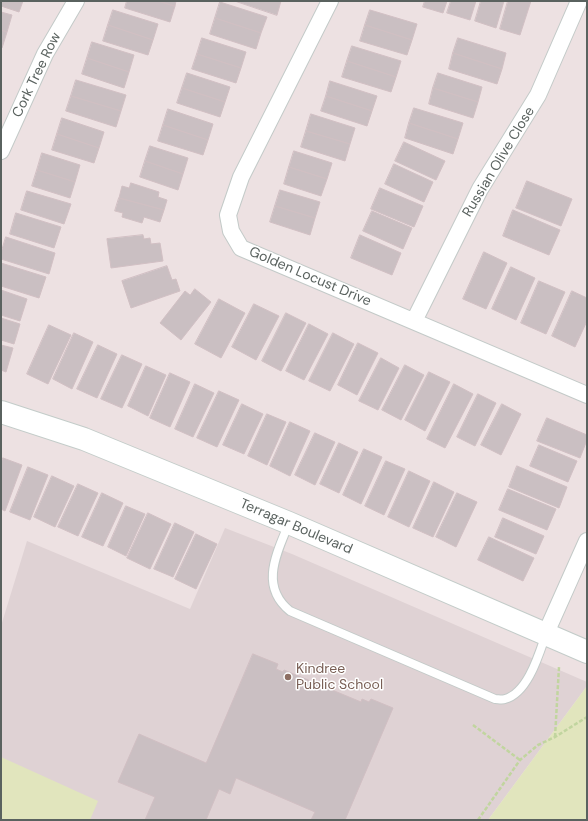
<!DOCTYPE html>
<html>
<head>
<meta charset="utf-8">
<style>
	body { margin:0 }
	#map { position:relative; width:588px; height:821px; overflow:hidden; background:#ede1e2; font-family:"DM Sans",sans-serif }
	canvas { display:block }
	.frame { position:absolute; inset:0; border:2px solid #5a625f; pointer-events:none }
</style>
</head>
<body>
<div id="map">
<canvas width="588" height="821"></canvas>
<div class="frame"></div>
</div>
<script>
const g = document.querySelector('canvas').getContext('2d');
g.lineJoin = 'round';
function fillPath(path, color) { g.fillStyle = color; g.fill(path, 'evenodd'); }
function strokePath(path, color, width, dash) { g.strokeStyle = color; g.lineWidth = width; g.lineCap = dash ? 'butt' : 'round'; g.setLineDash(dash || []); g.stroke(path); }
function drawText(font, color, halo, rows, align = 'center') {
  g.font = font + ' "DM Sans",sans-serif'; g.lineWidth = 3; g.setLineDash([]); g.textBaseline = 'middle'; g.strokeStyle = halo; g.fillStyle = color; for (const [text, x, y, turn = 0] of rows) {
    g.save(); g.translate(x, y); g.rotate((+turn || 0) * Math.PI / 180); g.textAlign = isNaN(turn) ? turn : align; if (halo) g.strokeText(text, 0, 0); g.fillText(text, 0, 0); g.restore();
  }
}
const education = new Path2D(`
	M225,528L292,554L587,682V686L488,820H1V626L27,541L190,609Z`);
const green = new Path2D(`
	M587,686V820H488Z
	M1,757L98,801L90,820H1Z`);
const building = new Path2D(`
	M1,1H23L19,12L1,6Z
	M127,1H158L175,6L170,22L125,8Z
	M158,1H176L175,6Z
	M235,1H281L277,15Z
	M425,1H447L443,13L423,7Z
	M451,1H476L470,20L447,13Z
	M481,1H504L496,28L475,21Z
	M508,1H531L520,35L500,29Z
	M220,2L267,17L261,33L215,18Z
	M113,10L158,24L153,40L108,25Z
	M370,10L417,24L412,40L365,25Z
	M1,12L12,15L7,32L1,30Z
	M215,18L261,33L256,49L210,34Z
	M108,25L153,40L148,55L103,41Z
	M365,25L412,40L407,55L360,41Z
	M1,30L7,32L2,48H1Z
	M202,38L246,52L241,68L197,54Z
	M458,38L506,53L502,69L453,53Z
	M92,42L134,55L129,72L87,58Z
	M352,46L401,61L396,77L347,61Z
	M453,53L502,69L497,84L449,69Z
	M197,54L241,68L236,83L192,69Z
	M87,58L129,72L124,88L82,74Z
	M347,61L396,77L391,92L342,77Z
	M187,73L230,87L225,102L182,88Z
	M438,73L482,87L478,102L433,88Z
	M76,80L126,95L121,111L71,96Z
	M330,81L377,96L372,111L326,96Z
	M182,88L225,102L220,117L177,103Z
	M433,88L478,102L473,118L429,104Z
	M71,96L121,111L116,127L66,111Z
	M326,96L372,111L367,126L321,111Z
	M414,108L463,123L458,139L409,123Z
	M168,109L213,124L208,140L163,125Z
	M311,114L355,128L350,144L306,131Z
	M62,118L104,132L99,148L57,134Z
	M409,123L458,139L453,154L405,138Z
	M163,125L208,140L203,155L158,141Z
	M306,131L350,144L345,161L301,147Z
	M57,134L99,148L94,163L52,150Z
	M404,142L445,161L436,180L395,161Z
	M150,146L188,158L183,174L145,161Z
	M294,151L332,163L327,179L289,167Z
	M42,153L80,165L75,182L37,170Z
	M145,161L183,174L178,190L140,177Z
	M394,164L433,182L424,202L385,184Z
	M289,167L327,179L321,196L284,184Z
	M37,170L75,182L70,198L32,186Z
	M527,181L572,199L561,226L516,208Z
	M131,183L159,192L158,197L167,200L164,210L119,198L122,186L129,188Z
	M380,188L423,206L414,227L371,209Z
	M280,190L320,202L315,218L275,206Z
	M27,191L71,204L64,224L21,210Z
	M119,198L164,210L160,222L144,217L142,223L122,217L123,213L115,211Z
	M275,206L315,218L310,235L270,222Z
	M513,210L560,230L549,255L503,236Z
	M372,211L412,228L403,249L363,231Z
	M16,213L61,227L54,248L10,234Z
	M143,235L144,239L150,238L151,244L160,243L163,261L111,268L107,239Z
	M360,235L401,253L392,275L351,258Z
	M6,237L55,253L49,274L1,259V253Z
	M484,252L507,263L486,309L463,299Z
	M1,263L46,277L39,298L1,286Z
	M167,266L172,280L176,279L180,291L131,308L122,281Z
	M511,267L535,278L516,320L492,309Z
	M539,281L565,292L546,334L521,323Z
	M195,289L211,302L181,340L160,323L185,291L190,295Z
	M1,290L27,299L20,321L1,315Z
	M572,291L587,298V321L575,347L552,336Z
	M219,299L245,313L221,358L195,344Z
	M254,304L279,316L256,360L232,347Z
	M286,313L306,323L281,371L262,361Z
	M1,318L20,324L14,344L1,340Z
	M309,324L328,334L304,380L286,371Z
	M49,325L71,335L48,384L27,374Z
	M74,333L93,342L72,389L53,379Z
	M333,333L354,344L330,391L309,381Z
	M358,343L378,353L357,395L338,385Z
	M1,345L13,348L6,372L1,370Z
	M98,345L117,354L97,398L77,389Z
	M122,355L142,364L122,408L101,399Z
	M381,358L399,368L378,410L359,401Z
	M405,365L424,375L401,420L382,410Z
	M146,366L166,375L148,416L128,406Z
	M429,372L450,382L425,431L405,420Z
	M170,373L190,382L170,427L150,418Z
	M195,384L214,393L193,437L175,429Z
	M454,384L473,394L445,448L427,439Z
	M219,391L239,400L217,447L197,438Z
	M478,394L496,403L475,446L457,437Z
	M242,404L263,414L244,454L223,445Z
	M502,404L521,414L501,455L481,445Z
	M267,414L286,422L267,465L248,456Z
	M547,418L587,435V440L580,458L537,441Z
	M290,422L310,431L290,476L270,466Z
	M315,433L335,442L315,485L295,475Z
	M339,443L358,452L339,493L320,484Z
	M539,445L577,461L568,482L530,466Z
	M364,449L382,457L361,504L343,495Z
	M3,458L22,465L5,511L1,509V463Z
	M386,461L405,469L384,515L365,506Z
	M517,466L567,487L559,508L509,487Z
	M28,467L48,475L30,520L10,512Z
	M409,471L430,481L409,527L388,517Z
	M52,476L74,486L55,527L34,517Z
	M434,482L454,492L433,537L413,528Z
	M78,484L98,493L78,536L58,527Z
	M508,489L556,509L547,530L499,510Z
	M102,493L123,503L103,546L82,537Z
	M457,493L477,502L456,547L436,537Z
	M126,506L145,514L126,556L108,547Z
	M148,513L171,524L150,569L127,558Z
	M503,518L544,536L536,554L495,537Z
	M175,523L194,532L173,577L154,569Z
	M196,534L217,544L196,589L175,579Z
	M489,537L534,558L523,581L478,560Z
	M253,654L278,664L276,669L283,672L284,670L361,702L362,699L369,702L371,699L393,708L345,820H311L315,812L236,778L230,794L219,789L206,820H145L155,797L118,782L139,734L206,763Z`);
const path = new Path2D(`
	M473,725L520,760
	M555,737L559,667
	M478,820L520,760L538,745L555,737L587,717`);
const lane = new Path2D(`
	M289,523C277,553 259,586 290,611L495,699C498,699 502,700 505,699C528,693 539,654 546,634`);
const street = new Path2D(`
	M330,1L241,177L228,215L231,231L241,248L587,395
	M1,151L45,54L76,1
	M414,321L480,189L538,95L579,1
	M546,633L587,541`);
const secondary = new Path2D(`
	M1,412L84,439L289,523L587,652`);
const markers = [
	[288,677,4,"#8d6e63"]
];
const streetNames = [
	["Cork Tree Row",37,75,-64],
	["Russian Olive Close",499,162,-59],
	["Golden Locust Drive",310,277,23],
	["Terragar Boulevard",296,527,23]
];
const educationNames = [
	["Kindree",296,669],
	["Public School",296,685]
];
fillPath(education, '#dfd2d4');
fillPath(green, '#e1e5bd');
fillPath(building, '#cabfc2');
strokePath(building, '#d1bfc3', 1);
strokePath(lane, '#c3cac8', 10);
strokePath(street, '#c3cac8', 18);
strokePath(secondary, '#c3ccc9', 24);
strokePath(path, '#c1d59f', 2.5, [4, 2]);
strokePath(lane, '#fff', 8);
strokePath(street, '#fff', 16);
strokePath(secondary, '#fff', 22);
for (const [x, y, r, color] of markers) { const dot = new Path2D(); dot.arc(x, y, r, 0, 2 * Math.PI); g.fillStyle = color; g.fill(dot); strokePath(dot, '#fff', 1.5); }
drawText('14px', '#5a625f', '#fff', streetNames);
drawText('14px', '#785e54', '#fff', educationNames, 'left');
</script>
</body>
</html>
